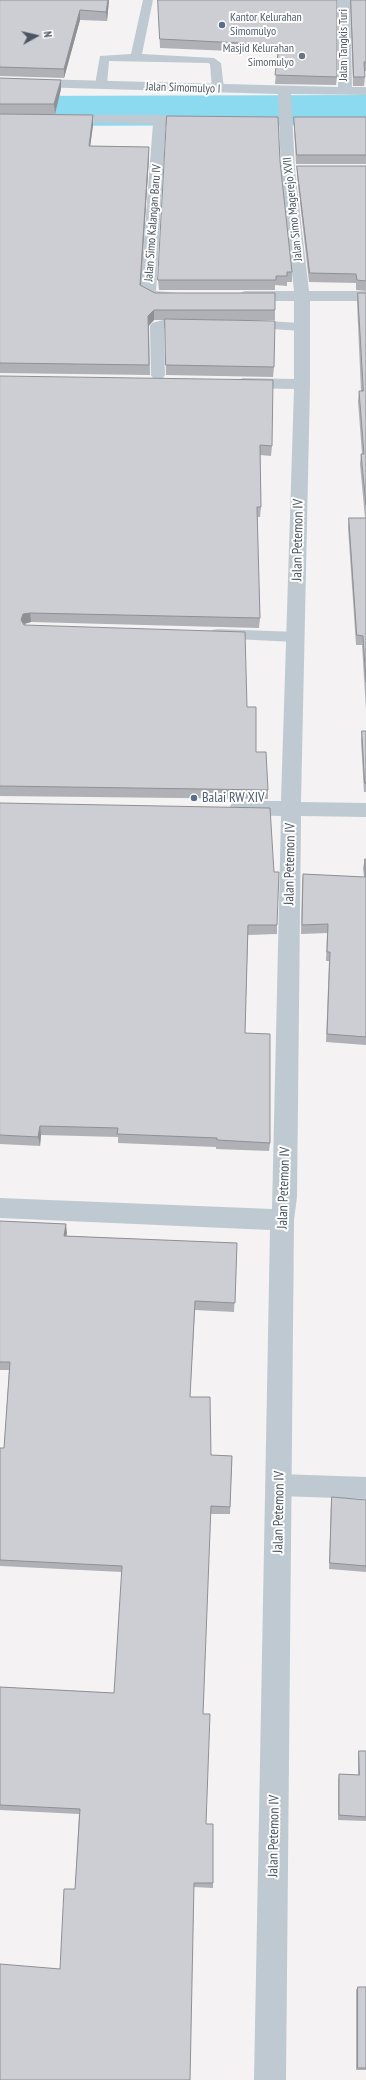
<!DOCTYPE html>
<html>
<head>
<meta charset="utf-8">
<style>
	body { margin:0 }
	#map { position:relative; width:366px; height:2080px; overflow:hidden; background:#f4f2f2; font-family:"PT Sans Narrow",sans-serif }
	canvas { display:block }
	.north { position:absolute; left:16px; top:16px; width:40px; height:40px; -webkit-text-stroke:3px #fff; paint-order:stroke; rotate:82deg; font-size:11px; font-weight:700; line-height:16px; text-align:center; color:#495560 }
	.north::after { content:''; display:block; margin:auto; width:14px; height:18px; background:#495560; clip-path:polygon(50% 0,100% 100%,50% 72%,0 100%) }
</style>
</head>
<body>
<div id="map">
<canvas width="366" height="2080"></canvas>
<div class="north">N</div>
</div>
<script>
const g = document.querySelector('canvas').getContext('2d');
g.lineJoin = 'round';
function fillPath(path, color) { g.fillStyle = color; g.fill(path, 'evenodd'); }
function strokePath(path, color, width, dash) { g.strokeStyle = color; g.lineWidth = width; g.lineCap = dash ? 'butt' : 'round'; g.setLineDash(dash || []); g.stroke(path); }
function drawText(font, color, halo, rows, align = 'center') {
  g.font = font + ' "PT Sans Narrow",sans-serif'; g.lineWidth = 4; g.setLineDash([]); g.textBaseline = 'middle'; g.strokeStyle = halo; g.fillStyle = color; for (const [text, x, y, turn = 0] of rows) {
    g.save(); g.translate(x, y); g.rotate((+turn || 0) * Math.PI / 180); g.textAlign = isNaN(turn) ? turn : align; if (halo) g.strokeText(text, 0, 0); g.fillText(text, 0, 0); g.restore();
  }
}
const river = new Path2D(`
	M366,95V125L0,126V96Z`);
const lane = new Path2D(`
	M143,0H153L142,54L214,58L221,63L224,89L222,91L218,92L212,89L210,64L208,63L109,61L107,85L101,88L97,87L95,85L100,56L131,54Z
	M163,320H192L199,324L192,328H164L165,375L163,378H153L151,375L150,326L152,323Z
	M248,320L301,323L308,327L301,331L243,327L241,324L243,321Z
	M218,629L296,632L302,633L304,637L302,641L296,642L212,638L210,634L212,630Z
	M279,1474L366,1477V1499L279,1496L271,1493L268,1485L271,1477Z`);
const street = new Path2D(`
	M338,0H350L352,87H366V95L291,94L295,170L309,291H366V301H310V384L301,802L366,803V817L301,816L297,1197L294,1220L286,2080H254L270,1230L0,1218V1198L272,1209L281,816L239,815L232,813L229,808L232,803L239,801H281L294,389L243,388L237,386L235,383L237,380L243,378L294,379V301H245L240,299L237,296L240,293L245,291H294L281,170L278,94L0,86V78L338,87Z
	M63,115H160L175,116L182,120L180,123L166,124L156,291L179,293L182,296L179,299L155,301L144,297L140,291L153,124L58,122L56,119L58,116Z`);
const wall = new Path2D(`
	M0,0H109L107,21L80,20L64,78L0,76Z
	M158,0H337V77L336,85L275,84L278,53L160,48Z
	M350,0H366V71H364L365,77L364,86H353Z
	M0,78L61,89L55,114H0Z
	M0,114L93,115V125L90,146L149,147V157L141,286L155,293H275V320H202L274,367L273,377L166,375L165,320H154L149,326L150,375L0,373Z
	M294,117H366V164H296L294,126Z
	M280,161L292,272V282H287V286L275,285V290H159L158,280Z
	M297,166H366V291L356,290V283L309,282L297,176Z
	M358,293H366V710L362,645H356L348,527L349,518H365L360,464L361,454H362L358,401L359,391H361L357,302Z
	M0,376L272,446L271,456L260,455L261,507L260,517H257L260,618L259,628L31,622L24,624L247,707L256,752L268,790V799L0,796Z
	M362,731H366V792H364L361,741Z
	M0,803L277,925V934L248,935L245,1033L270,1143L269,1151L216,1149V1147L118,1143V1137L41,1135L40,1146L0,1144Z
	M365,859H366V1045L326,1042L329,961H326L327,933L301,934L302,883L303,874L364,877L363,868Z
	M0,1221L66,1224V1236L237,1243L234,1312L195,1310L190,1397L211,1455L232,1456L230,1514H210L203,1714L206,1824L213,1883V1888L194,1887L60,1969L75,1889L79,1814L0,1810V1687L114,1693L122,1572L0,1566V1448H4L9,1370H0Z
	M332,1497L366,1500V1572L329,1569L331,1503Z
	M359,1751H366V1821L338,1820V1779L339,1774L358,1775V1755Z
	M358,1987H366V2070H356V1990Z`);
const shadedWall = new Path2D(`
	M108,0H109L107,21L106,12Z
	M80,10V20L64,78V69Z
	M61,80V89L55,114L54,104Z
	M93,115V125L89,156V146Z
	M149,147V157L140,295V285Z
	M154,310V320L148,326V316Z
	M30,613L31,622L24,624L21,620L23,614Z
	M40,1126L41,1135L40,1146L38,1137Z
	M66,1224L67,1233L65,1244L64,1236Z`);
const building = new Path2D(`
	M0,0H108L106,12L80,10L64,69L0,67Z
	M158,0H337V77L275,75L279,45L160,39Z
	M351,0H366V62H364L365,77H354Z
	M0,78L61,80L54,104H0Z
	M0,114L93,115L89,146L149,147L140,285L155,293H275V310H154L148,316L149,365L0,363Z
	M167,116L278,117L280,161L292,272H287V276H276V280H158Z
	M294,117H366V155H297Z
	M297,166H366V281L357,280L356,274L310,273Z
	M358,293H366V505L361,454H364L359,391H363Z
	M165,319L275,321L274,367L166,365Z
	M0,376L273,380L272,446L260,445L261,507H257L260,618L30,613L23,614L21,620L24,625L245,632L247,707H256V752H266L268,790L0,786Z
	M349,518H366V682L363,636L357,635Z
	M362,731H366V783H365Z
	M0,803L270,808L274,872H279L277,925H248L245,1033L270,1034V1143L217,1140V1138L117,1134L118,1128L40,1126L38,1137L0,1135Z
	M365,859H366V1037L327,1034L330,952H327L328,924L302,925L303,874L365,877Z
	M0,1221L66,1224L64,1236L237,1243L235,1303L195,1301L190,1397H210L211,1455L232,1456L230,1507L211,1506L203,1714H210L206,1824H213V1883H194L190,2080H0V1964L60,1969L64,1889H75L80,1809L0,1805V1687L114,1693L122,1566L0,1560V1448H4L10,1362H0Z
	M332,1497L366,1500V1566L330,1563Z
	M359,1751H366V1817L339,1815V1774L359,1775Z
	M358,1987H366V2068H358Z`);
const markers = [
	[222,25,4,"#5c6f8a"],
	[302,56,4,"#6b7280"],
	[194,798,4,"#5c6f8a"]
];
const farServicenames = [
	["Kantor Kelurahan",230,18],
	["Simomulyo",230,32]
];
const farStreetnames = [
	["Jalan Tangkis Turi",344,45,-90],
	["Jalan Simomulyo I",183,88,2],
	["Jalan Simo Magerejo XVII",293,209,-96],
	["Jalan Simo Kalangan Baru IV",153,223,-86]
];
const farWorshipnames = [
	["Masjid Kelurahan",294,49],
	["Simomulyo",294,63]
];
const streetNames = [
	["Jalan Petemon IV",298,540,-89],
	["Jalan Petemon IV",290,864,-89],
	["Jalan Petemon IV",284,1188,-88],
	["Jalan Petemon IV",279,1512,-89],
	["Jalan Petemon IV",274,1836,-89]
];
const serviceNames = [
	["Balai RW XIV",202,798]
];
fillPath(river, '#8cdaf0');
fillPath(lane, '#bfc9d1');
fillPath(street, '#bfc9d1');
fillPath(wall, '#afb1b6');
fillPath(shadedWall, '#8f9094');
fillPath(building, '#ccced4');
strokePath(building, '#8f9094', 1);
for (const [x, y, r, color] of markers) { const dot = new Path2D(); dot.arc(x, y, r, 0, 2 * Math.PI); g.fillStyle = color; g.fill(dot); strokePath(dot, '#fff', 1.5); }
drawText('12px', '#4e5e75', '#fff', farServicenames, 'left');
drawText('12px', '#495560', '#fff', farStreetnames);
drawText('12px', '#5b616d', '#fff', farWorshipnames, 'right');
drawText('14px', '#495560', '#fff', streetNames);
drawText('14px', '#4e5e75', '#fff', serviceNames, 'left');
</script>
</body>
</html>
